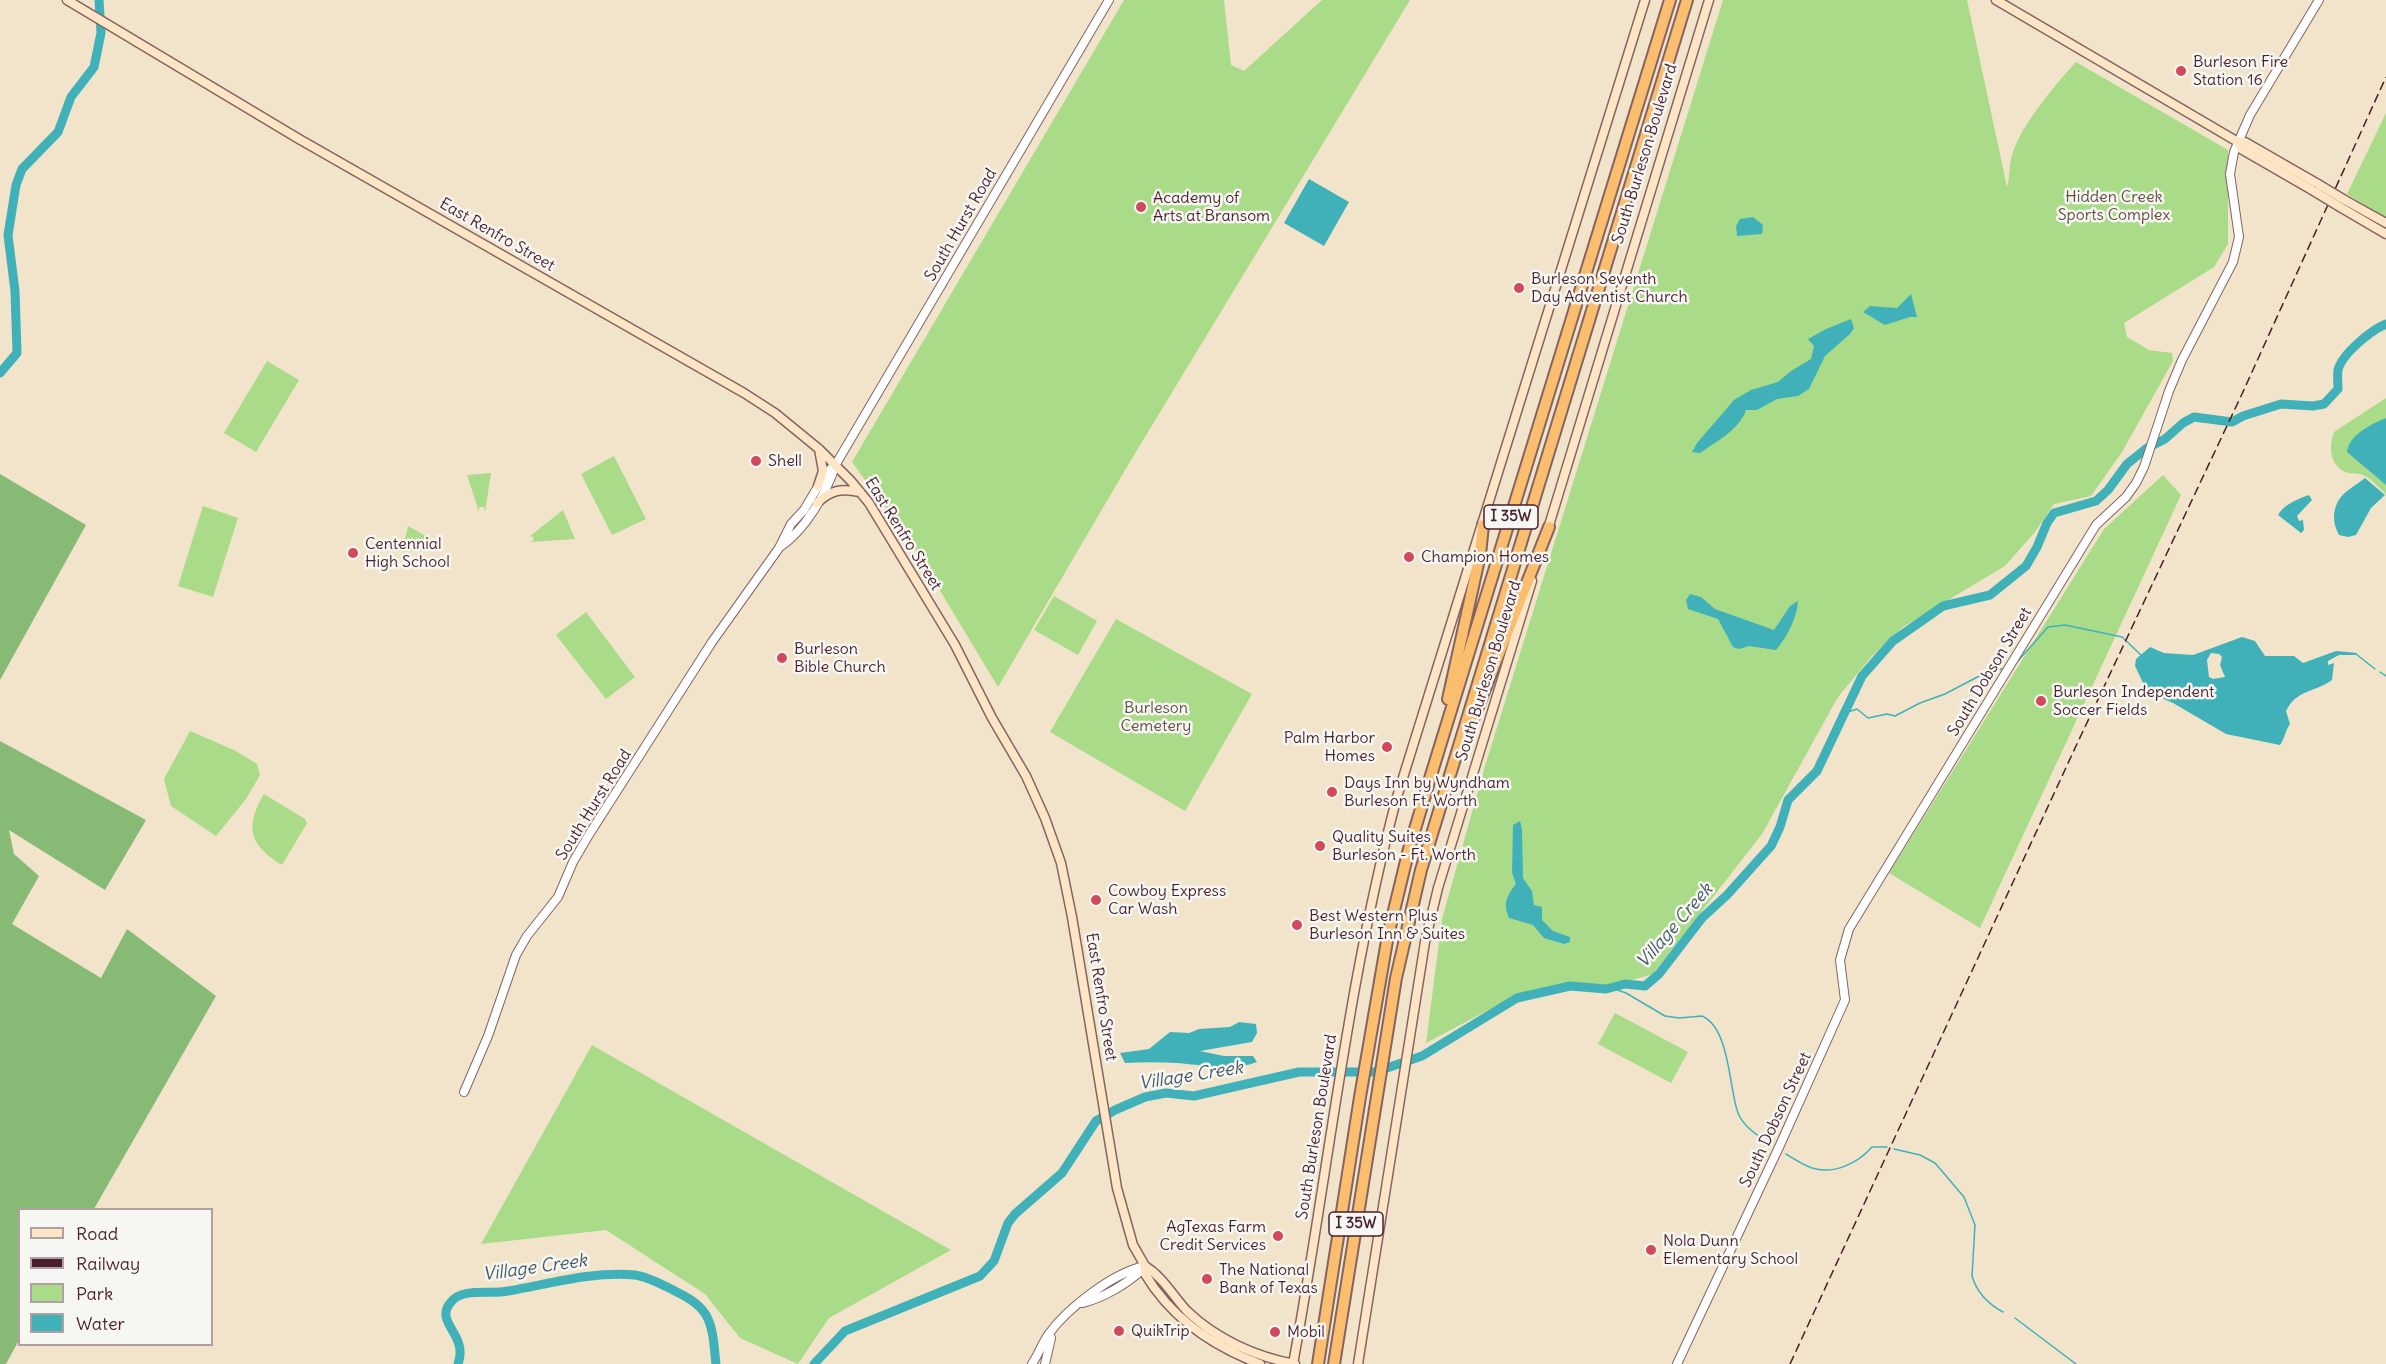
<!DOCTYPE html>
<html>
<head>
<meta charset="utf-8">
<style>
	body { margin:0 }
	#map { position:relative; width:2386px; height:1364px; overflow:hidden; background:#f1e4cb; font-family:Delius,sans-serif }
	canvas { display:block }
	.legend { position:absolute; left:18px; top:1208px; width:195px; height:138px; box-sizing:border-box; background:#f6f6f2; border:2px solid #b1a0a2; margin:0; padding:8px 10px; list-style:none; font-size:18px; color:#4a1f2b }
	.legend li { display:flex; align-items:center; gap:12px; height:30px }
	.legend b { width:30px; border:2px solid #b1a0a2 }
</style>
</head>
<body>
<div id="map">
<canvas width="2386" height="1364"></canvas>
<ul class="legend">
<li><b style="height:8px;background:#fde5c5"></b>Road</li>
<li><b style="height:8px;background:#4a1f2b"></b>Railway</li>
<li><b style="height:16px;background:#aadb89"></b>Park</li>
<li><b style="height:16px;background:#41b1b9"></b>Water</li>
</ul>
</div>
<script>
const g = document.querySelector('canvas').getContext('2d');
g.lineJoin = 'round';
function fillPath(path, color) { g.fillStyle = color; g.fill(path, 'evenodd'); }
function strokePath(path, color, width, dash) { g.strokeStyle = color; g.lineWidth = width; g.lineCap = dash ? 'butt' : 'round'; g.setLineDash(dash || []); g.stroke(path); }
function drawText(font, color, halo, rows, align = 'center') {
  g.font = font + ' Delius,sans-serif'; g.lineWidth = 5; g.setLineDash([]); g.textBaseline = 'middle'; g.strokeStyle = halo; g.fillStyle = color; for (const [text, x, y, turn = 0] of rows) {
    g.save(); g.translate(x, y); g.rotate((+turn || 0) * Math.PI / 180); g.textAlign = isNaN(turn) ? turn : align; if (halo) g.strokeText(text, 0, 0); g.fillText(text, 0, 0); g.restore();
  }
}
const green = new Path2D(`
	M1124,0H1224L1231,65L1244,71L1322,0H1410L1128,465L998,687L912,544L852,462Z
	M1723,0H1967L2007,187C2010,177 2009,165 2012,155C2021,125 2055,85 2076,62L2228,150V244L2214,267L2124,323L2127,337L2149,350L2172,353L2173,361L2122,452L2091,496L2054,504L2035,532L2005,566L1903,627L1871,657L1838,697L1762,834L1653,974L1604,988L1572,983L1517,995L1426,1043L1442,919L1485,766Z
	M2386,113V217L2347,194Z
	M267,361L299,380L256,452L224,433Z
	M2386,398V494C2379,488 2371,478 2363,475C2359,473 2353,474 2348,473C2330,467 2328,448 2334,432Z
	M614,456L646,519L612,535L581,474Z
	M491,473L485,512L484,507H479V512L467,475Z
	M2163,475L2181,495L1980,928L1889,873L2104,529Z
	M203,506L238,518L213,597L178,586Z
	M563,510L575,539L531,542L534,540L532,536L529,537Z
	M408,526L440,544L435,543L434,547L438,549L402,552Z
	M1054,596L1097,621L1078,655L1034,630Z
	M586,612L635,677L606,699L556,635Z
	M1116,619L1252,694L1185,811L1050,732Z
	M190,731L234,750L257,764L260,775L246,799L216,836L171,806L164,779Z
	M264,794L305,819L307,823L282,865C250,846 244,827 264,794Z
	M1615,1013L1688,1052L1671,1083L1598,1044Z
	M592,1045L951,1250L829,1318L798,1364L740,1338L705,1294L606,1230L481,1244Z`);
const forest = new Path2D(`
	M0,474L86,525L0,680Z
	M0,741L146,820L105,890L9,830L14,854L39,876L12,924L101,978L127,929L216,996L94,1209L20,1210L19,1340L6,1364H0Z`);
const water = new Path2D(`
	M1309,179L1349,202L1324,246L1284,223Z
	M1753,217L1763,225L1762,234L1737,236L1736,226L1740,219Z
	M1911,294L1917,317H1910L1885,325L1863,312L1870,306L1897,308Z
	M1851,319L1854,328L1850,334L1825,356L1809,389L1798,396L1777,399L1757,410H1746C1739,430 1717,441 1700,453L1692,452L1697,443L1734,400L1751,390L1778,382L1791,371L1811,359L1814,346L1808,339L1826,329Z
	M2386,418V485L2347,452C2348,436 2371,424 2386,418Z
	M2365,478L2385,495L2371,508L2356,535L2348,537L2339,535C2332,523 2332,508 2341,497C2345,491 2359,483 2365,478Z
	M2309,495L2312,500L2297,516L2299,521L2303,520L2304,530L2301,533L2278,515C2284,504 2298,499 2309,495Z
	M1690,594L1701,597L1715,609L1774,630L1790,606L1798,601C1797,618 1787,637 1776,650L1749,646L1739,649L1733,647L1718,619L1688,609L1686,600Z
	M2242,637L2255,641L2265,656H2294L2303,663L2336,651L2357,653L2355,655H2339L2328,661V665L2334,663L2332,680C2314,693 2297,689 2286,711L2290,724C2285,731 2285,738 2280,745L2226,734L2173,703L2152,694L2143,683L2135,666L2136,659L2150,647L2164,653L2193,655ZM2211,653L2219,654L2222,657L2220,665L2225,677L2213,679L2209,677L2207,660Z
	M1520,821L1522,829L1523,878L1532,891L1534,905L1542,907V920L1553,931L1570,937V942L1564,944L1544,938L1533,925L1509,918C1503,903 1506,897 1516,884L1512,873L1513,825Z
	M1239,1022L1256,1024L1257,1033L1252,1042L1200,1051L1224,1056H1253L1257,1062C1232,1072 1203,1065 1177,1063C1159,1062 1142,1062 1125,1063L1120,1053L1149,1049L1170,1032L1189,1033L1199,1029L1230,1027Z`);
const stream = new Path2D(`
	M2356,654L2375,669
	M2017,662L2048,627L2065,625L2122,637L2141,655
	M2380,672L2386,676
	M1845,713L1857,709L1868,718L1887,714L1895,716L1920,703L1945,694L1983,674L2002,669
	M1612,988L1626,993L1665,1016L1679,1018L1702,1016C1730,1028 1729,1089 1738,1113C1744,1128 1759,1136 1771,1145
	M1894,1149L1920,1155L1935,1163L1964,1197L1975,1225L1972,1276C1977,1293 1988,1304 2003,1312
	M1786,1154C1794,1159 1803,1165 1812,1168C1834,1175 1858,1163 1872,1147H1887
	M2015,1318L2076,1364`);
const river = new Path2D(`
	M0,373L17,353L15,291L8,235L16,185L22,169L58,132L71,97L94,67L101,33L99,0
	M458,1364C469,1334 433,1323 451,1302C463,1287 491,1295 508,1291C549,1284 592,1271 635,1275C648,1277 661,1284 673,1290C685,1296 699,1303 706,1315C714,1329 714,1348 716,1364
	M814,1364L845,1331L980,1276L994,1261L1008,1223L1015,1214L1062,1173L1096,1121L1115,1110L1145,1097L1166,1093L1194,1096L1299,1072H1375L1422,1056L1517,998L1570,986L1606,989L1625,984L1645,986L1659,974L1702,918L1727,895L1771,846L1780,827L1788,800L1817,771L1862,676L1893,641L1943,606L1990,595L2026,566L2037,547L2047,523L2054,513L2096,501L2108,490L2127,464L2147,448L2165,439L2183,423L2194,417L2232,422L2243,416L2281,404L2313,406L2324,404L2338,389C2338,383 2337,376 2338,370C2342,354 2371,330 2386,324`);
const tertiary = new Path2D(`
	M780,547C806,529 826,494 836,464L1109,0
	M464,1092L488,1036L516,955L527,936L558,897L573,862L590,833L712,642L779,548L791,524L804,510L826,473L836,464
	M1082,1303C1104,1298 1128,1283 1144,1268
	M1032,1364C1038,1355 1042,1344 1048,1335C1067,1308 1113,1273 1145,1266
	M1045,1364L1051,1338
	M1677,1364L1780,1145L1845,1000L1840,960L1849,929L2096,525L2126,497L2136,483L2144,467L2169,391L2182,360L2233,262L2239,237L2230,174L2234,152L2250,115L2319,0`);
const secondary = new Path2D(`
	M67,0L299,139L744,393L775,413L819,449L851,481L869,503L955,645L992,718L1026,776L1045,818L1061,863L1072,917L1117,1188L1133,1245L1145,1266V1274C1172,1319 1212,1346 1260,1364
	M1996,0L2238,142H2245L2318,184
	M2238,142L2241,149L2312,190
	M2343,199L2386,223
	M2340,207L2386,234
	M818,486L823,471L819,449
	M817,503C831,490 841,488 860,492
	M1547,532L1709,0
	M1145,1266C1163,1277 1173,1296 1187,1311C1216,1339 1256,1357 1295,1364
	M1293,1364C1328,1175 1347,983 1397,797L1645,0
	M1358,1364L1425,942L1438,888L1532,581`);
const motorway = new Path2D(`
	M1448,699L1480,555L1483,525
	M1470,727L1549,527
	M1318,1364L1360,1097L1388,935L1409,849L1432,772L1670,0
	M1334,1364L1396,978L1421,870L1687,0`);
const rail = new Path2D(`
	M1790,1364L2076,746L2242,394L2386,77`);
const secondaryBridge = new Path2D(`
	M2318,184L2343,199
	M2312,190L2340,207`);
const markers = [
	[2181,71,6,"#d1495b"],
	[1141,207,6,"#d1495b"],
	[1519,288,6,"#d1495b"],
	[756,461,6,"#d1495b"],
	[353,553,6,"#d1495b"],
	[1409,557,6,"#d1495b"],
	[782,658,6,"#d1495b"],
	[2041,701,6,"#d1495b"],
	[1387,747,6,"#d1495b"],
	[1332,792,6,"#d1495b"],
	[1320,846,6,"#d1495b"],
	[1096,900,6,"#d1495b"],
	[1297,925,6,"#d1495b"],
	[1278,1236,6,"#d1495b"],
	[1651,1250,6,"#d1495b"],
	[1207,1279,6,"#d1495b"],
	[1119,1331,6,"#d1495b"],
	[1275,1332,6,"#d1495b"]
];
const shields = [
	[1511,517,54],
	[1356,1224,54]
];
const shieldNames = [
	["I 35W",1511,517],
	["I 35W",1356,1224]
];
const poiNames = [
	["Burleson Fire",2193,62],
	["Station 16",2193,80],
	["Academy of",1153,198],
	["Arts at Bransom",1153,216],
	["Burleson Seventh",1531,279],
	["Day Adventist Church",1531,297],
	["Shell",768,461],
	["Centennial",365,544],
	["High School",365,562],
	["Champion Homes",1421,557],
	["Burleson",794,649],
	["Bible Church",794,667],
	["Burleson Independent",2053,692],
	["Soccer Fields",2053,710],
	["Palm Harbor",1375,738,"right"],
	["Homes",1375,756,"right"],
	["Days Inn by Wyndham",1344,783],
	["Burleson Ft. Worth",1344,801],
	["Quality Suites",1332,837],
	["Burleson - Ft. Worth",1332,855],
	["Cowboy Express",1108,891],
	["Car Wash",1108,909],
	["Best Western Plus",1309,916],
	["Burleson Inn & Suites",1309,934],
	["AgTexas Farm",1266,1227,"right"],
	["Credit Services",1266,1245,"right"],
	["Nola Dunn",1663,1241],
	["Elementary School",1663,1259],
	["The National",1219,1270],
	["Bank of Texas",1219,1288],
	["QuikTrip",1131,1331],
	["Mobil",1287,1332]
];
const streetNames = [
	["South Burleson Boulevard",1645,154,-73],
	["South Hurst Road",961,225,-60],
	["East Renfro Street",497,235,30],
	["East Renfro Street",903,534,58],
	["South Burleson Boulevard",1489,671,-73],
	["South Dobson Street",1990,672,-59],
	["South Hurst Road",594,805,-58],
	["East Renfro Street",1101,997,81],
	["South Dobson Street",1776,1120,-65],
	["South Burleson Boulevard",1317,1127,-81]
];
const parkNames = [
	["Hidden Creek",2114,197],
	["Sports Complex",2114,215],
	["Burleson",1156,708],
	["Cemetery",1156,726]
];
const waterNames = [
	["Village Creek",1675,926,-49],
	["Village Creek",1191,1076,-9],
	["Village Creek",535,1268,-8]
];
fillPath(green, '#aadb89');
fillPath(forest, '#87bb75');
fillPath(water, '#41b1b9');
strokePath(stream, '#41b1b9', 1.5);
strokePath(river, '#41b1b9', 9);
strokePath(tertiary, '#846463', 10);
strokePath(secondary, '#846463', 11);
strokePath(motorway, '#846463', 14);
strokePath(tertiary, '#fff', 8);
strokePath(secondary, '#fde5c5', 8);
strokePath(motorway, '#fbbe6e', 10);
strokePath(rail, '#4a1f2b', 1.5, [9, 4.5]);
strokePath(secondaryBridge, '#846463', 11, []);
strokePath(secondaryBridge, '#fde5c5', 8);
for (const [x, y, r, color] of markers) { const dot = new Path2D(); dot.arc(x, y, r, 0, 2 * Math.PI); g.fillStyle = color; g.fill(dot); strokePath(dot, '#f6f6f2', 2); }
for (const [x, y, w] of shields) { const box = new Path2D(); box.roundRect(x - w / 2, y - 12, w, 24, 4.5); g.fillStyle = '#f6f6f2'; g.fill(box); strokePath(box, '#4a1f2b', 1.5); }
drawText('bold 15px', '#4a1f2b', null, shieldNames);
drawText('16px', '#4a1f2b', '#f6f6f2', poiNames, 'left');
drawText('16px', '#4a1f2b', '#f6f6f2', streetNames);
drawText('16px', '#624e42', '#f6f6f2', parkNames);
drawText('italic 18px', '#465964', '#f6f6f2', waterNames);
</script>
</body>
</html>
